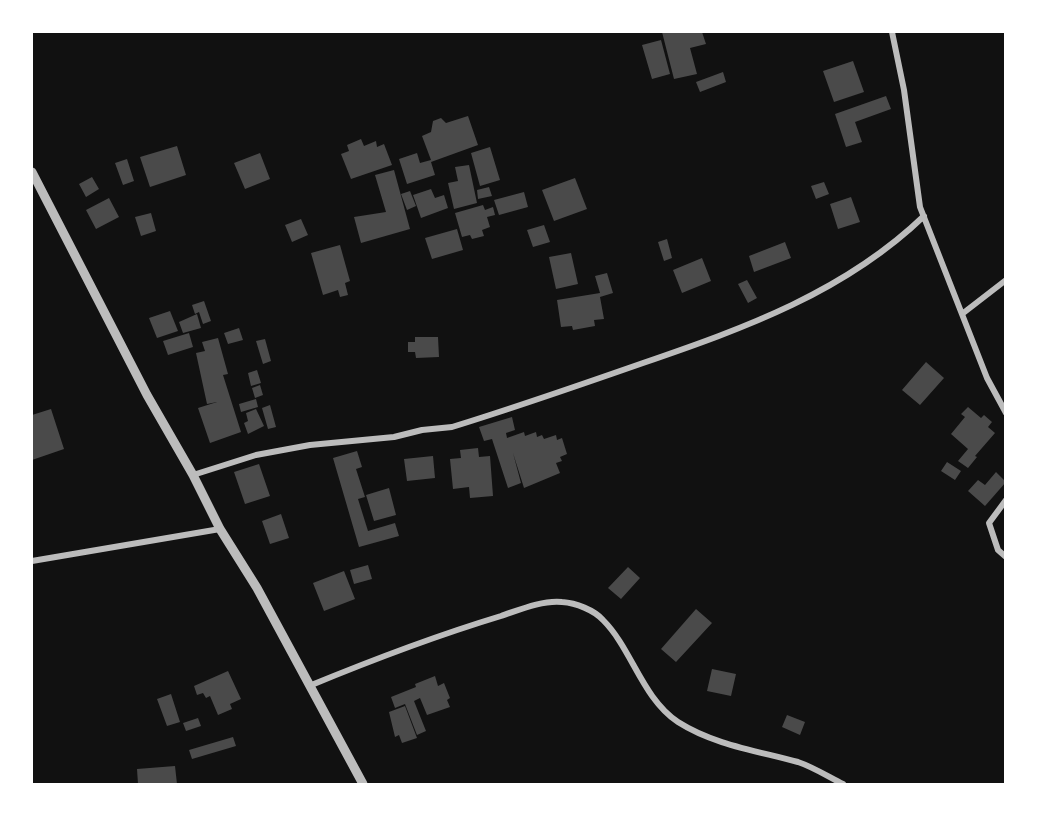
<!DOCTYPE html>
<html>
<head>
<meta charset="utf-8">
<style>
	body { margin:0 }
	#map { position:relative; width:1037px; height:816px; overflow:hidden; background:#111; font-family:"Titillium Web",sans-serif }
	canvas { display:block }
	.frame { position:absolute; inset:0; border:33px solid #fff; pointer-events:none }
</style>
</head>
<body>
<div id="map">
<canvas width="1037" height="816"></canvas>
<div class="frame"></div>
</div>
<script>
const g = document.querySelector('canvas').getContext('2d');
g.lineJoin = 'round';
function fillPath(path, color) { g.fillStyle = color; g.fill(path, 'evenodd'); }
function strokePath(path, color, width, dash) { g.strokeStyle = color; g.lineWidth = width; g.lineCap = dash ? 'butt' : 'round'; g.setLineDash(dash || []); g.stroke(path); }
const building = new Path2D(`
	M662,32H702L706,44L690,48L697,74L674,79Z
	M661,40L670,74L652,79L642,45Z
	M853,61L864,92L834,102L823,71Z
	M723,72L726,82L700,92L696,82Z
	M886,96L891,109L855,122L862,142L846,147L835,114Z
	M468,116L478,145L431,162L435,175L407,184L399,159L417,153L420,163L431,160L422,136L431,132L433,121L441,118L446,123Z
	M361,139L364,146L376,141L377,147L384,144L392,165L351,179L341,154L349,151L347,145Z
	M177,146L186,175L150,187L140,157Z
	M490,147L500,180L480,186L471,153Z
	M260,153L270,179L245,189L234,163Z
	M127,159L134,181L123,185L115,163Z
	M469,165L477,203L454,209L448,183L458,181L455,167Z
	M394,170L410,229L361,243L354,217L386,212L375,175Z
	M92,177L99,189L86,197L79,184Z
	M575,178L587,209L554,221L542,190Z
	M824,182L829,194L816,199L811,186Z
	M489,187L492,196L478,199L477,190Z
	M431,189L435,198L444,195L448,208L421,218L413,195Z
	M410,191L416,206L407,210L401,194Z
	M524,192L528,207L499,215L494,200Z
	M851,197L860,222L838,229L830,204Z
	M109,198L119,217L96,229L86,210Z
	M483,205L485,210L493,207L495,215L487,217L490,227L482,230L484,236L472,239L470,235L462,237L455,213Z
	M151,213L156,231L141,236L135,217Z
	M301,219L308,235L292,242L285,225Z
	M544,225L550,242L533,247L527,230Z
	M457,229L463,250L432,259L425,238Z
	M667,239L672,258L664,261L658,242Z
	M785,242L791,258L754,272L749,256Z
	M340,245L350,281L345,283L348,295L340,297L338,290L323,295L311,253Z
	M571,253L578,284L556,289L549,257Z
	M702,258L711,281L682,293L673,270Z
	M607,273L613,293L600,297L604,319L594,320L595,326L573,330L572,326L561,327L557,300L600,293L595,276Z
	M747,280L757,298L748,303L738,284Z
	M204,301L211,321L203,324L199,312L195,314L192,305Z
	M170,311L178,331L157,338L149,318Z
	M197,314L201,328L183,333L179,322Z
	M239,328L243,340L228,344L224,333Z
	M189,333L193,347L168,355L163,341Z
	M415,337H438L439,357L416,358L415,352H408V342H415Z
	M218,338L228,374L223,375L241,432L210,443L198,408L217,402L207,404L196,353L205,351L202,342Z
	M265,339L271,361L263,364L256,341Z
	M926,362L944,378L920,405L902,390Z
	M257,370L261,383L251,386L248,373Z
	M260,385L263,395L255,398L252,388Z
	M256,399L258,407L241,412L239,404Z
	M270,405L276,427L268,429L262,408Z
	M968,407L981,418L984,415L992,422L988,427L995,433L975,456L977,457L968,468L958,461L968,449L951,434L965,417L961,414Z
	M51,409L64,449L32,460V415Z
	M256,409L264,426L248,434L244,423L248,421L246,413Z
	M512,417L515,430L506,433L507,438L524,432L525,436L536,432L537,437L542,435L544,439L556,435L557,440L562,438L567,454L560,457L562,461L556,463L560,473L524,488L513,453L521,483L508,488L492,439L484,441L479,427Z
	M478,448L479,457L490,456L493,496L470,498L469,487L453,489L450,459L461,458L460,450Z
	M357,451L362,467L356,469L365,497L358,499L368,531L395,523L399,536L359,547L333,458Z
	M433,456L435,478L407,481L404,459Z
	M947,462L961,471L955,480L941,471Z
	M259,464L270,496L245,504L234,472Z
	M996,472L1006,482L985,506L968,491L978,480L985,485Z
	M389,488L396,515L374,521L366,495Z
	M281,514L289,538L270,544L262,521Z
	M368,565L372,579L354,584L350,570Z
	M628,567L640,578L621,599L608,588Z
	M344,571L355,599L324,611L313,583Z
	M696,609L712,623L676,662L661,649Z
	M712,669L736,674L731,696L707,691Z
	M228,671L241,699L230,704L232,709L218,715L210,696L206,698L203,693L197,695L194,686Z
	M435,676L438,686L444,683L450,698L447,700L450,707L427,715L420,698L414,701L426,731L417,735L405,704L395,708L391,697L416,687L415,684Z
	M171,694L180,722L167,726L157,699Z
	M405,706L417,738L402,743L399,735L395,737L389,712Z
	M787,715L805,722L800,735L782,727Z
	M198,718L201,726L186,731L183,723Z
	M233,737L236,746L192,759L189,750Z
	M175,766L177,784H138L137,769Z`);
const minor = new Path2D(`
	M892,32L904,90L920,207L987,378L1006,413
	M962,314L1006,280
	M193,475L256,455L310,445L394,437L422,430L452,427C517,407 580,385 643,363C745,328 845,292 924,216
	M1006,500L989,523L998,550L1006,557
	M32,561L220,529
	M309,686C372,660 435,636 501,616C519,610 542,600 562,602C576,603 594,610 603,620C632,649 642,698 678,722C714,745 758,751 798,762C813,767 829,777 843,784`);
const tertiary = new Path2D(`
	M32,172L147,395L193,475L220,529L257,588L363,784`);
fillPath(building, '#4a4a4a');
strokePath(minor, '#bcbcbc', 6);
strokePath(tertiary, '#bcbcbc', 9);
</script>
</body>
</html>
